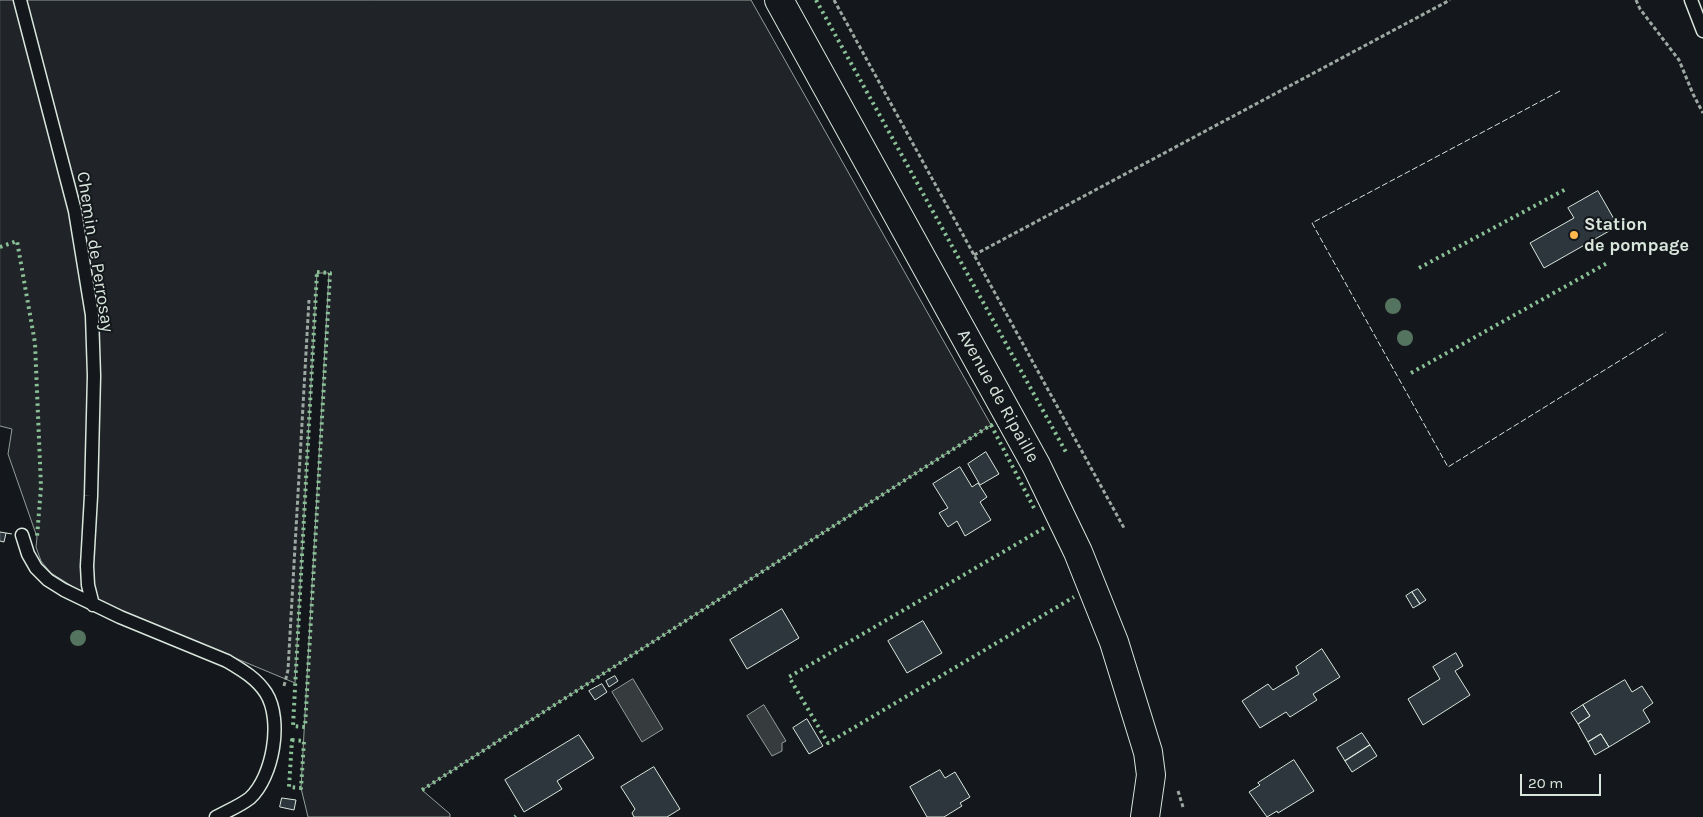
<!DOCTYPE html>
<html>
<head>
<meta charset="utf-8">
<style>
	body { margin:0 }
	#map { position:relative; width:1703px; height:817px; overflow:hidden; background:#14181c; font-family:Karla,sans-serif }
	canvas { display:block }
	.scale { position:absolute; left:1520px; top:774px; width:81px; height:22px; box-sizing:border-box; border:2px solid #d8e6dc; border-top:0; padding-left:6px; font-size:15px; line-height:18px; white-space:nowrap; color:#d8e6dc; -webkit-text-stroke:4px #14181c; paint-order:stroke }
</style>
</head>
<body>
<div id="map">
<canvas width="1703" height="817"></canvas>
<div class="scale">20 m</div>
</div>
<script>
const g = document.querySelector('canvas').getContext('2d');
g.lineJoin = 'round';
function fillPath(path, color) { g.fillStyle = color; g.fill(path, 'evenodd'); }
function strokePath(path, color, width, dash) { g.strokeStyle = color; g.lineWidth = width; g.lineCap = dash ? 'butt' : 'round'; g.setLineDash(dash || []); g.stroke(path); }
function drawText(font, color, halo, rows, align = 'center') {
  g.font = font + ' Karla,sans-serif'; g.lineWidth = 4; g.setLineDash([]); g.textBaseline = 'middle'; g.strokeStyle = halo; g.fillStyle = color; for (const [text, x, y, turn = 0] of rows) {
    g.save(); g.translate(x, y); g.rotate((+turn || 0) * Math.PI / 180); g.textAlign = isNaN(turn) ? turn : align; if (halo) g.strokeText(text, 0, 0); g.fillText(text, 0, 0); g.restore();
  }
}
const green = new Path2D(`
	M0,0H751L991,425L422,790L450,814V817H308L301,788L329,273H317L295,683L113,607L75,588L51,573L41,561L36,547L37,537L8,454L12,429L0,426Z`);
const water = new Path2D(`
	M633,679L663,729L642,742L612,692Z
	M764,705L786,741L782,743V751L772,756L747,716Z`);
const building = new Path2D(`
	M1598,191L1618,226L1544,268L1530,243L1574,218L1568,208Z
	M986,452L999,474L980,485L968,464Z
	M960,467L972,487L978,483L987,497L980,502L991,520L965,536L957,521L948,527L939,513L948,508L933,484Z
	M0,532L6,533L4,542L0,541Z
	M1418,589L1426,600L1420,604L1412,592Z
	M1412,592L1420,604L1413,608L1406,596Z
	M782,609L799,638L747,669L730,640Z
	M923,621L942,653L907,673L888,641Z
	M1322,649L1340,677L1313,694L1317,700L1290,717L1286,712L1260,728L1242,701L1268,684L1273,690L1299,674L1296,667Z
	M1456,653L1463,666L1455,671L1470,695L1423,725L1408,699L1440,679L1433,667Z
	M615,676L618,681L609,687L606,681Z
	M1625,680L1632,692L1642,686L1653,703L1643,710L1650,722L1609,747L1601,734L1588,742L1578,724L1590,716L1583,705Z
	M602,684L607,692L595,700L589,691Z
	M1583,705L1590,716L1578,724L1571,713Z
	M807,719L823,746L809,754L793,728Z
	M1362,733L1370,745L1345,761L1337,748Z
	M1601,734L1609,747L1595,755L1588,742Z
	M579,735L594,758L557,781L562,789L524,812L505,780Z
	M1370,745L1377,756L1352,772L1345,761Z
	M1294,760L1314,791L1278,813L1277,811L1267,817L1249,792L1260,785L1258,783Z
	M654,767L680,809L667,817H634L632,813L635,809L621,787Z
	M940,770L945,778L955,772L970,797L960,803L962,806L944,817H927L910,787Z
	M282,798L296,800L294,810L280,807Z`);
const path = new Path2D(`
	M834,0L1124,528
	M1636,0L1640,9L1679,60L1693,94L1703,113
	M974,255L1450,0
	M284,686L288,670L309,300
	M1178,791L1183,807`);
const service = new Path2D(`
	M20,0L75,211L92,315L94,376L91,496L87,566L88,585L93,605
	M1691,0L1703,31
	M22,535L28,554L36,568L48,580L64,590L120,617L227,661C242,670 256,678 266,693C283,720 273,777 250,798C240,806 227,811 216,817`);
const tertiary = new Path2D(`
	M779,0L1036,465L1078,552L1114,642L1148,752L1151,775L1145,817`);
const hedge = new Path2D(`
	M816,0L1067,454
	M0,247L17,241L35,343L41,487L37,537
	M1419,268L1566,189
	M317,272L330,273L305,727L293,726Z
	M1411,373L1609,262
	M1044,528L789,677L828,743L1074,597
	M292,740L304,741L301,788L289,787Z
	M422,790L991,425L1035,510
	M515,817L516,816`);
const fence = new Path2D(`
	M1560,91L1312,223L1448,467L1666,332
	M6,533L12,534`);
const trees = [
	[1393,306],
	[1405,338],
	[78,638]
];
const markers = [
	[1574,235,5,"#ffb74d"]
];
const poiNames = [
	["Station",1584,225],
	["de pompage",1584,246]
];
const streetNames = [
	["Chemin de Perrosay",95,252,81],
	["Avenue de Ripaille",998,396,61]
];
fillPath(green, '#202428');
strokePath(green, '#939e99', 1);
fillPath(water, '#363b3e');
strokePath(water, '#939e99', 1);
fillPath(building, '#2c363c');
strokePath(building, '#d8e6dc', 1);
strokePath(service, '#d8e6dc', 15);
strokePath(tertiary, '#d8e6dc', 30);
strokePath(path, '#9da8a2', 3, [4, 2.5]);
strokePath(service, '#14181c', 12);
strokePath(tertiary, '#14181c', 28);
strokePath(hedge, '#8ac095', 4, [2.5, 4]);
strokePath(fence, '#d8e6dc', 1, [6, 2.5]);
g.fillStyle = '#55745f';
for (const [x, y] of trees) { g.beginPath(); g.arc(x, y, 8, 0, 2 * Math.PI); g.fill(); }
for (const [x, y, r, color] of markers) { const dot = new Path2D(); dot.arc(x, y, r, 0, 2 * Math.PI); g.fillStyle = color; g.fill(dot); strokePath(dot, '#14181c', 2); }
drawText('bold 18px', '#d8e6dc', '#14181c', poiNames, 'left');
drawText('18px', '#d8e6dc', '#14181c', streetNames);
</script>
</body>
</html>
